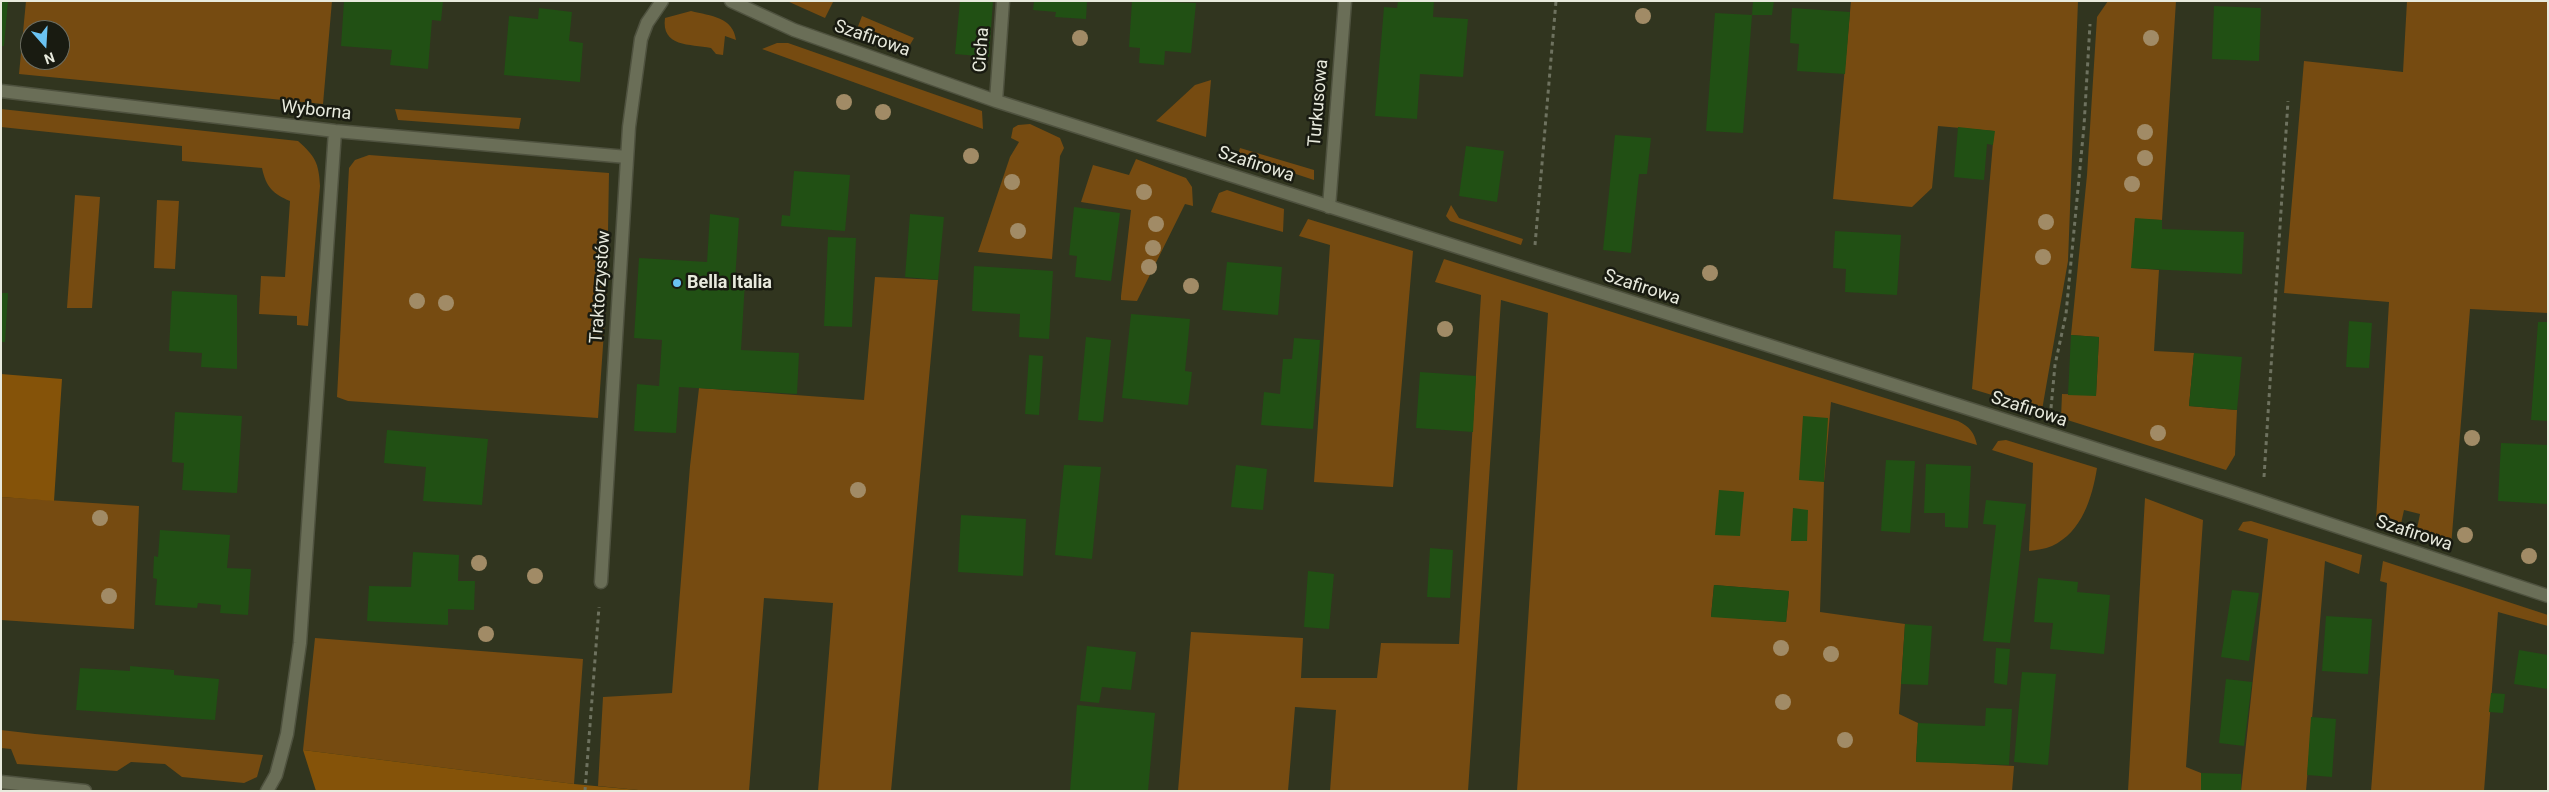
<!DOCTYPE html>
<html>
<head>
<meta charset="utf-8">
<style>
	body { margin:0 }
	#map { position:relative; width:2549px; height:792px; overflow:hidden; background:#31351f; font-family:Roboto,sans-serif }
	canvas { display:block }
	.frame { position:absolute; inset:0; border:2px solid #e8eadd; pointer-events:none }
	.north { position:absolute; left:20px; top:20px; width:50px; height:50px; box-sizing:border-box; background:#191b11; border:1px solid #6c6e63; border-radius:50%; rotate:161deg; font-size:14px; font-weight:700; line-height:20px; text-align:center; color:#e8eadd }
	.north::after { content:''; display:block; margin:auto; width:18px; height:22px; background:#6bc3f2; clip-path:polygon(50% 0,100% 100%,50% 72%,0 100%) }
</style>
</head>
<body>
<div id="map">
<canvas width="2549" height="792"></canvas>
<div class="frame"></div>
<div class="north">N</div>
</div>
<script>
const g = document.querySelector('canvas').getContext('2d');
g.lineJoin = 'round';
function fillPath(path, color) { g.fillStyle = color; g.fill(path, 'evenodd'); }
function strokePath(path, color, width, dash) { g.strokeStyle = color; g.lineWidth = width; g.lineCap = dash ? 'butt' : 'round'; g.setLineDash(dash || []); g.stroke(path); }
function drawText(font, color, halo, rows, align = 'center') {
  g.font = font + ' Roboto,sans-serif'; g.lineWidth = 5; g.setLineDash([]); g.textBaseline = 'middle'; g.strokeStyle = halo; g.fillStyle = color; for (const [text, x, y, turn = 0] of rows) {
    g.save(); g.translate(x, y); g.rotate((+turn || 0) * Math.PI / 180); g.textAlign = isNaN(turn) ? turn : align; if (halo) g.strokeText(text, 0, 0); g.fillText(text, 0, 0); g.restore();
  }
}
const green = new Path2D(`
	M26,1H332L323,104L19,74ZM30,30H60V60H30Z
	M787,1H831L833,2L825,18Z
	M1851,1H2078L2068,261L2042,410L1972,389L1994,131L1938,126L1932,188L1912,207L1833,199Z
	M2108,1H2176L2162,220L2135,219L2132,268L2159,270L2154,351L2194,353L2189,406L2237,410L2235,455L2226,470L2061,418L2062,394L2096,395L2099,337L2071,335L2087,175L2097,17Z
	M2407,1H2548V313L2470,309L2451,547L2416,534L2420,514L2404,510L2400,528L2376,520L2389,302L2284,293L2304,61L2403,72Z
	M691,11C711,16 733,17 736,40L725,36L723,55L716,54L711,48C690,44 661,47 665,18Z
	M862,16L914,38L908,48L857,29Z
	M777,43H788L982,111L983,129L762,49Z
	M1211,80L1206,137L1156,121L1195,85Z
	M1,109L298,141C315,156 319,163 320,186L308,326L297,325V316L259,314L261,276L285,277L290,201C273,194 266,187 262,168L182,161V146L1,127Z
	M395,109L521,118L519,129L398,120Z
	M1030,124L1060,138L1064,148L1060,156L1052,259L978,252L1010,157L1019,142L1011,138L1013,128L1018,125Z
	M1240,148L1314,170V180L1238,155Z
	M369,155L609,173L607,288L598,418L348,401L337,397L349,168L355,160Z
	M1136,159L1186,178L1192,187L1193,206L1185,204L1137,301L1121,300V296L1131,210L1081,202L1093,165L1129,175Z
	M1227,190L1284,209L1283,232L1211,212L1219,193Z
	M75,195L100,197L92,308H67Z
	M157,200L179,201L175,269L154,268Z
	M1451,205L1459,218L1523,239L1521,245L1450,221L1446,216Z
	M1308,219L1413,251L1393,487L1314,482L1330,245L1299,236Z
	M1444,259L1958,421C1970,427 1974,432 1977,445L1831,402L1824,482L1820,612L1905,624L1899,714L1918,723L1916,761L2014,766L2012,791H1517L1548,313L1501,300L1468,791H1330L1336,710L1295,707L1288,791H1178L1191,632L1303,638L1301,678H1377L1381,643L1459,644L1481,295L1435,282ZM1714,585L1789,591L1786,622L1711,616Z
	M875,277L938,280L891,791H818L833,603L764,598L749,791H648L598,786L603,697L672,693L690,466L699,388L864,400Z
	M2006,440L2097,468C2092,498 2082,532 2052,546C2045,549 2036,550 2029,551L2033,463L1992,450L1998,441Z
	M1,497L139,506L134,629L1,620Z
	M2145,498L2203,520L2186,767L2201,773V791H2128Z
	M2251,521L2362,555L2359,574L2325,561L2306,791H2241L2268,539L2238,530L2243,522Z
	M2383,561L2548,615V626L2498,612L2484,791H2371L2387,583L2380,581Z
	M315,638L583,659L574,784L303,750Z
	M1,730L35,734L263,755L257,777L244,783L182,777L165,764L131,762L117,771L17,764L11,749L1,748Z`);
const forest = new Path2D(`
	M1,374L62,379L54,501L1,497Z
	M303,750L574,784L648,791H316Z`);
const building = new Path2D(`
	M1,1H8L4,46H1Z
	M344,1H443L441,21L432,20L428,69L390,65L392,50L341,46Z
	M960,1H993L989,57L955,54Z
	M1034,1H1087L1086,19L1055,17L1056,12L1033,10Z
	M1132,1L1196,3L1191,53L1165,51L1164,65L1139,63L1140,48L1129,47Z
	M1398,1H1434L1433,17L1468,19L1463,77L1420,74L1417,119L1375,116L1384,7L1397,8Z
	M1753,1H1774L1772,15H1752Z
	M2214,6L2261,8L2259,61L2212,59Z
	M539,8L572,12L569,41L583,43L580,82L504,75L509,16L538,19Z
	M1792,8L1850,12L1845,74L1797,71L1799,44L1790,43Z
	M1715,13L1752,15L1743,133L1706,131Z
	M1958,127L1995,131L1993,145L1987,144L1984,180L1954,177Z
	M1615,135L1651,138L1647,174H1639L1631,253L1603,250Z
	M1466,146L1504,151L1497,202L1459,196Z
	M794,171L850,175L845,231L781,226L782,215L790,216Z
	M1074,207L1120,213L1111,281L1075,277L1077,256L1069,255Z
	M710,214L739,218L735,281H745L741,350L799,353L797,394L679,387L676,433L634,431L637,384L659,386L662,340L634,338L639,258L707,262Z
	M910,214L944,217L938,280L905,277Z
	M2135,218L2162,220V229L2244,232L2242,274L2131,268Z
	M1835,231L1901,235L1897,295L1845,292L1846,269L1833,268Z
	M828,237L856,238L852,327L824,326Z
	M1227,262L1282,267L1278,315L1222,310Z
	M974,266L1053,271L1049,339L1019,337L1020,314L972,311Z
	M172,291L237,295V369L201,367L202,353L169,351Z
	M1,293H8L5,342H1Z
	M1131,314L1190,319L1185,371L1192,372L1188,405L1122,398Z
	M2349,321L2372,323L2369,368L2346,367Z
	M2538,322H2548V421L2531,420Z
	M2071,335L2099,337L2096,396L2068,395Z
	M1086,337L1111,340L1103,422L1078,420Z
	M1294,338L1320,340L1313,429L1261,425L1264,392L1280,394L1283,359H1292Z
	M2194,353L2242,357L2237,410L2189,406Z
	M1029,355L1043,356L1039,415L1025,414Z
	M1420,372L1476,376L1473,432L1416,428Z
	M175,412L242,416L237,493L182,490L184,463L172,462Z
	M1803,416L1828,418L1824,482L1799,480Z
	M387,430L488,439L482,505L423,501L426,467L384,463Z
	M2501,443L2548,445V504L2498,501Z
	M1886,460L1915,461L1910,533L1881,531Z
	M1926,464L1971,466L1968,528L1945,527V513H1924Z
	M1064,465L1101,467L1092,559L1055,555Z
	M1236,465L1267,469L1263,510L1231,507Z
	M1719,490L1744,492L1740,536L1715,535Z
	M1986,500L2026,504L2010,643L1983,641L1996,525L1983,524Z
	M1793,508L1808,510L1807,541H1791Z
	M961,515L1026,519L1023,576L958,572Z
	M160,530L230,535L227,568L251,569L248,615L220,613L221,605L198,603L197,608L155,605L157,579L153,578L154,556L158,557Z
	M1430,548L1453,550L1450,598L1427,597Z
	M413,552L459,555L458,581H475L474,610L448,609V625L367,621L369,586L411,587Z
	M1308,571L1334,574L1329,629L1304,627Z
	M2038,578L2078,582L2077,592L2110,595L2104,654L2050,649L2053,623L2034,622Z
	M1714,585L1789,591L1786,622L1711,617Z
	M2232,590L2259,593L2249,661L2221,657Z
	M2326,616L2372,619L2368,674L2322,671Z
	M1905,624L1932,626L1928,685L1901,684Z
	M1087,646L1136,652L1131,690L1102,687L1099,703L1080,701Z
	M1996,648L2010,649L2007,685L1994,683Z
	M2519,650L2548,655V689L2514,684Z
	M130,666L174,670V675L219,679L215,720L76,710L80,668L130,671Z
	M2022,672L2056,674L2048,765L2014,762Z
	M2226,679L2252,682L2244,746L2219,743Z
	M2491,693L2505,694L2503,713L2489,712Z
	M1077,705L1155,713L1148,791H1070Z
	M1986,708L2012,709L2009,765L1916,762L1918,723L1985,726Z
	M2311,717L2336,719L2332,777L2307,775Z
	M2201,773L2241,774V791H2201Z`);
const path = new Path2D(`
	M1535,245L1556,1
	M2051,408L2055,365L2066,314L2084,126L2090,24
	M2264,477L2288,101
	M585,791L599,607`);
const lane = new Path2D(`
	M1329,207L1345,1`);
const street = new Path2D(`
	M731,1L794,30L996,101L2229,491L2548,596
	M1,91L335,131L627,157
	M996,101L1003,1
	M601,582L629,127L641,39L647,23L662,1
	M1,782L85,791
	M267,791L276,775L287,734L300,643L335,131`);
const trees = [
	[1643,16],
	[1080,38],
	[2151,38],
	[844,102],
	[883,112],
	[2145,132],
	[971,156],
	[2145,158],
	[1012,182],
	[2132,184],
	[1144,192],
	[2046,222],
	[1156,224],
	[1018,231],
	[1153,248],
	[2043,257],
	[1149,267],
	[1710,273],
	[1191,286],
	[417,301],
	[446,303],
	[1445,329],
	[2158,433],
	[2472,438],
	[858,490],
	[100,518],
	[2465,535],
	[2529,556],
	[479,563],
	[535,576],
	[109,596],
	[486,634],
	[1781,648],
	[1831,654],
	[1783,702],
	[1845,740]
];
const markers = [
	[677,283,5,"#6bc3f2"]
];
const streetNames = [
	["Szafirowa",872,39,19],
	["Cicha",982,50,-86],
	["Turkusowa",1319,103,-85],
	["Wyborna",316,111,6],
	["Szafirowa",1256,165,18],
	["Traktorzystów",601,287,-86],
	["Szafirowa",1642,288,18],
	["Szafirowa",2029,410,18],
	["Szafirowa",2414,534,18]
];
const poiNames = [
	["Bella Italia",687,283]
];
fillPath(green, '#764b11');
fillPath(forest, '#855309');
fillPath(building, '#215014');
strokePath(lane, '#4f523f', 15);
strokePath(street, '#4f523f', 15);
strokePath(path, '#6e725f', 3, [4, 4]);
strokePath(lane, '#6a6e57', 12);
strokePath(street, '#6a6e57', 12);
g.fillStyle = '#a18b66';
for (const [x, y] of trees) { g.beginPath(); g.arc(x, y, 8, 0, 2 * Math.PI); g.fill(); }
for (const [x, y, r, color] of markers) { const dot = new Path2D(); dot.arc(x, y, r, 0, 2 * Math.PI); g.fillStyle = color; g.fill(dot); strokePath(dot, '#191b11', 2); }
drawText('18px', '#e8eadd', '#191b11', streetNames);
drawText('bold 18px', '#e8eadd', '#191b11', poiNames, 'left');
</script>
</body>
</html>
